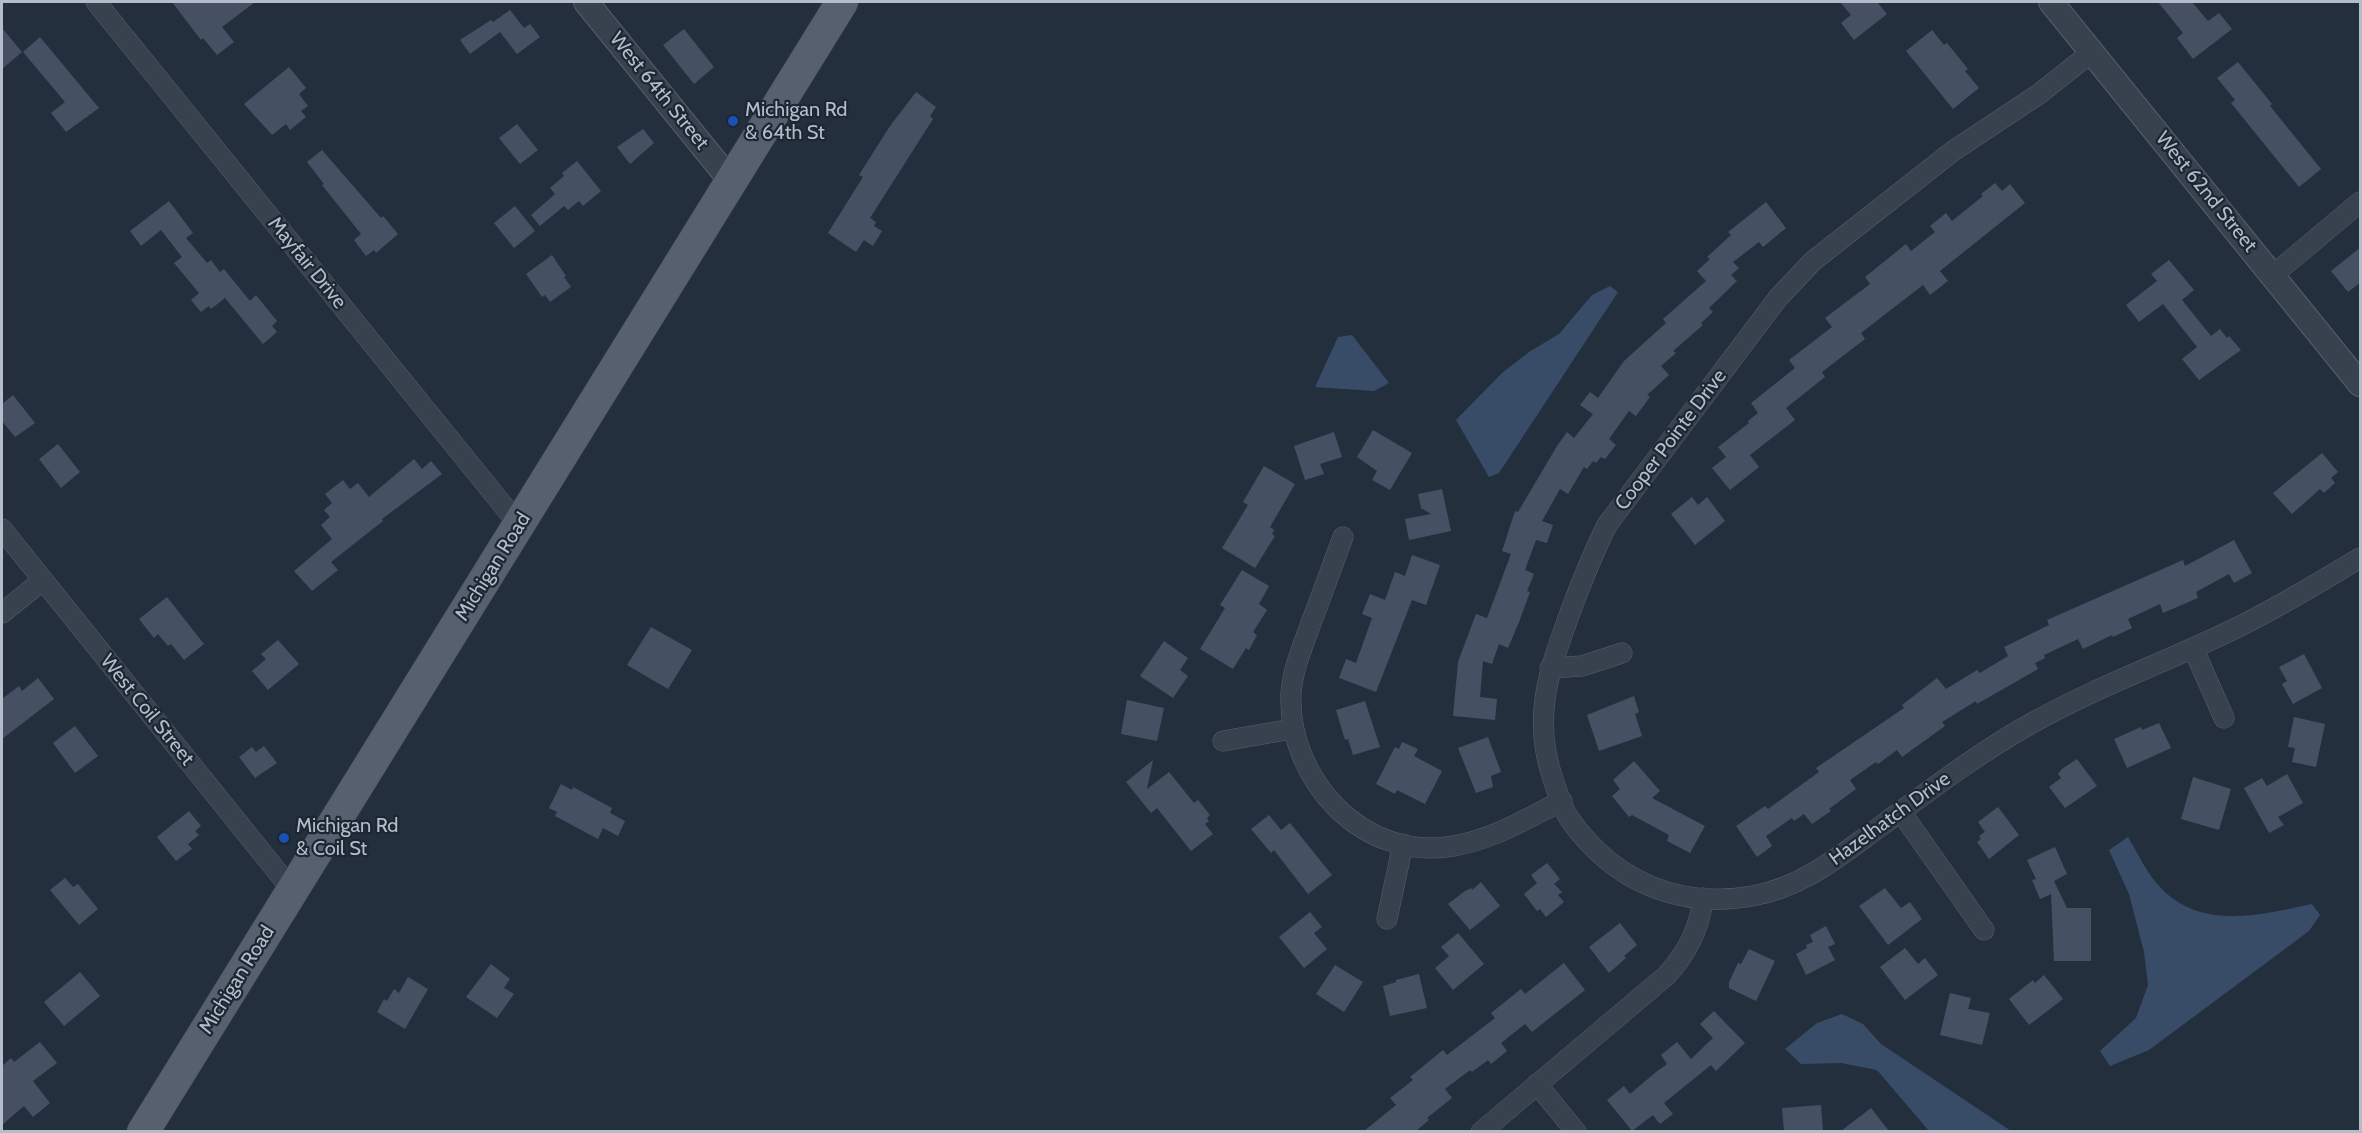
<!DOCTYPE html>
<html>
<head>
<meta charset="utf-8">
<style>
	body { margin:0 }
	#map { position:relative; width:2362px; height:1133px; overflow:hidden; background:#242f3e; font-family:Cabin,sans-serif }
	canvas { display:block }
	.frame { position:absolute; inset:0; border:3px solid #b4bcc9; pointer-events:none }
</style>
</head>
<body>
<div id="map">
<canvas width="2362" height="1133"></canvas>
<div class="frame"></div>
</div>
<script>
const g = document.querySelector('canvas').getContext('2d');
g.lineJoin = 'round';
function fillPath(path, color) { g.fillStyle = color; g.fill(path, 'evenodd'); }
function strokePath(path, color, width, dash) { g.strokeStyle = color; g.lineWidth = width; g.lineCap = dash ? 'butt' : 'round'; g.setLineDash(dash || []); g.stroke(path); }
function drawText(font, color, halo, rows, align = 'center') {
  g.font = font + ' Cabin,sans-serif'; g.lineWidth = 4.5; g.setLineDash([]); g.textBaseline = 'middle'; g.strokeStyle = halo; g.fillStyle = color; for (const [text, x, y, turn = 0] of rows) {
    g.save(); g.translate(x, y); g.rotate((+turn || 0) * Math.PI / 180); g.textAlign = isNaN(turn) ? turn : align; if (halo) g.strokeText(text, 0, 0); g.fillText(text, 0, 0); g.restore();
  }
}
const water = new Path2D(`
	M1610,286L1618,292L1499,473L1489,477L1456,420L1502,373L1529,352L1559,334L1592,295Z
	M1352,335L1389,383L1374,391L1315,387L1338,337Z
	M2128,837C2138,853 2147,874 2160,887C2201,931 2260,915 2312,904L2320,915L2309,931L2149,1050L2110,1066L2100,1051L2136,1018L2148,985L2144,952L2129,894L2109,850Z
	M1842,1014L1863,1024L1881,1044L2011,1131H1929L1877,1070L1841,1063L1801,1064L1785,1049L1817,1023Z`);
const building = new Path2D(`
	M172,2H255L222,27L234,42L217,55L203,38L201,40Z
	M1840,2H1877L1887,14L1854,40L1841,23L1851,15Z
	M2158,2H2192L2208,21L2219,13L2232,29L2193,59L2177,38L2183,33Z
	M510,10L524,28L530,24L540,37L517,54L500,32L470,54L460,40L491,20L493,22Z
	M2,28L22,52L2,69Z
	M684,29L714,67L694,84L663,45Z
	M1932,30L1944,45L1947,43L1968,69L1965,71L1979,88L1953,109L1906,51Z
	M40,37L99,108L66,132L51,113L65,102L23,52Z
	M2238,62L2272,104L2270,106L2321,169L2299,187L2231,103L2235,100L2217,78Z
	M289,67L306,88L299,94L308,106L301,111L306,117L290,130L286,124L272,135L244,104Z
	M916,92L936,107L930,116L933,119L870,218L876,222L874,226L882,231L873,246L864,240L856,252L828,233L863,177L859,175L890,126Z
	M517,124L538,150L520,164L499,138Z
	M643,129L654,143L630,164L617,147Z
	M322,150L381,218L383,216L398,234L376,253L374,250L366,256L354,240L361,234L322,185L324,184L307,162Z
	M577,161L601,191L583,206L579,201L568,210L564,206L540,226L531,215L555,194L550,188L564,176L562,173Z
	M1995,183L2002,191L2010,184L2025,203L1940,271L1948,281L1930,295L1923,285L1861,333L1865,339L1822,372L1825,377L1786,408L1795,420L1750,455L1759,467L1730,490L1712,468L1726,457L1718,447L1749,423L1748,421L1758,413L1751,403L1795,368L1789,360L1832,327L1825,318L1870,284L1865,277L1906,244L1911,251L1935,232L1930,226L1946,213L1952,221L1983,196L1981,194Z
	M169,201L193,233L186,238L207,263L211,260L220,272L224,269L250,301L256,295L277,321L272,326L277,332L263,344L225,298L211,309L209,306L201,312L191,300L199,293L174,263L182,257L161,230L141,246L130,231Z
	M1766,202L1786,228L1763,247L1759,242L1733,262L1739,268L1731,275L1737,281L1709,308L1713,312L1701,323L1703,325L1673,351L1676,353L1661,366L1669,375L1647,395L1650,397L1636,416L1629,411L1609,439L1616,445L1605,459L1601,457L1596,463L1593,461L1587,469L1584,467L1568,494L1560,489L1542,521L1553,525L1547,543L1536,540L1525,570L1534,574L1527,591L1530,592L1519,622L1508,648L1499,644L1492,664L1483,661L1480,697L1497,699L1495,720L1453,716L1458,662L1476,614L1487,618L1511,554L1502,551L1515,511L1518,512L1557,446L1567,432L1574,438L1593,414L1580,405L1590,392L1598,398L1624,361L1666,323L1663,319L1706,281L1697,271L1710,259L1707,257L1731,235L1728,232Z
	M515,206L535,231L514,248L494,223Z
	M2361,247V282L2348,292L2331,271Z
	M552,255L566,276L564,277L571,287L550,302L545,295L542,297L526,274Z
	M2169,260L2194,290L2182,300L2211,336L2220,329L2227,338L2229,336L2241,350L2199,380L2182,359L2197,347L2163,304L2139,322L2126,305L2157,281L2151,274Z
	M13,395L35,423L15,437L2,421V404Z
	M1373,430L1412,453L1390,490L1372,480L1377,471L1357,457Z
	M1334,432L1342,457L1320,464L1324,474L1305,480L1294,446Z
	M58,444L80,472L61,488L39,459Z
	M2322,453L2338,472L2331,478L2335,483L2324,493L2320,489L2292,514L2273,493Z
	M414,459L422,469L431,461L442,474L382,519L383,521L331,562L338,570L312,591L294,571L332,539L321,525L330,517L324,510L332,503L325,494L343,480L350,489L358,483L369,497Z
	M1264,466L1295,484L1270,527L1274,530L1272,534L1275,536L1255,568L1222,548L1248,505L1243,502Z
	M1442,489L1451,531L1409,540L1405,519L1431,514L1421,508L1418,494Z
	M1692,497L1698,505L1707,497L1725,521L1695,545L1671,514Z
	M2234,540L2252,573L2234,583L2229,574L2196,592L2198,598L2163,613L2160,604L2128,619L2132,628L2113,637L2112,635L2083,649L2078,639L2044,655L2045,658L2035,663L2038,669L1977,704L1976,701L1942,722L1945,726L1902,757L1897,750L1878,764L1876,762L1850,780L1856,789L1829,809L1831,811L1812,824L1804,814L1794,821L1792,818L1766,836L1772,846L1757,857L1736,826L1765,806L1768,809L1819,772L1816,768L1904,708L1902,705L1937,678L1946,689L1977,670L1980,673L2008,656L2004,647L2049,625L2047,620L2183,560L2185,566Z
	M1412,555L1440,565L1426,605L1412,600L1376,692L1339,678L1346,659L1356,663L1372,618L1362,614L1370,594L1385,600L1395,572L1405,576Z
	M1242,570L1269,586L1259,604L1267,610L1253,632L1257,635L1249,650L1246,648L1233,669L1200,649L1225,608L1220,605Z
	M167,597L204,644L184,660L171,644L168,646L158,634L154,638L139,619Z
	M651,627L692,650L668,689L627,665Z
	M278,640L299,664L268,690L252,671L266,659L261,654Z
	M1164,641L1188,658L1180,670L1188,676L1173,698L1140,676Z
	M2304,654L2322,688L2293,704L2282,684L2287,681L2279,667Z
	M38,678L54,699L2,739V699L19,686L22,691Z
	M1634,696L1639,712L1635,714L1642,736L1599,751L1587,715Z
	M1127,700L1164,708L1157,741L1121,734Z
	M1365,701L1380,747L1353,755L1348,739L1345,740L1336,710Z
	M2294,717L2325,724L2316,767L2292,762L2295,748L2288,747Z
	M2159,723L2171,748L2127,768L2114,739L2141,727L2142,730Z
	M75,726L98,756L75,773L53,743Z
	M1488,737L1501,772L1491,776L1493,787L1476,793L1458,748Z
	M1402,742L1418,749L1414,756L1442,771L1425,804L1397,790L1395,794L1376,784L1395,747L1399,749Z
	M264,746L277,763L255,778L239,757L252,747L256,752Z
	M2077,759L2097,786L2065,808L2049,787L2061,778L2058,774L2062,769Z
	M1153,760L1147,789L1169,772L1194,803L1198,800L1210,815L1207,818L1209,821L1205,824L1213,834L1191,851L1157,808L1151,813L1126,782Z
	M1634,761L1660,791L1652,798L1705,826L1690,853L1667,841L1669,835L1632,815L1629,817L1612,796L1620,789L1613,780Z
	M2287,774L2303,803L2278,817L2284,825L2269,833L2244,788L2262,778L2267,786Z
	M2193,777L2231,789L2219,830L2181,819Z
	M561,784L572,790L573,787L612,808L610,813L625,821L618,836L603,828L598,839L555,816L557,812L549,808Z
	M1998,807L2019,835L1989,859L1977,842L1981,839L1979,836L1985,832L1978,822Z
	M189,811L201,826L195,831L199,835L188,844L192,849L176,861L157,837Z
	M1269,815L1281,830L1290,823L1332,875L1308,894L1274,850L1271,853L1251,829Z
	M2055,847L2067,874L2054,881L2067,908H2091V961H2054L2051,894L2040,899L2032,880L2036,879L2027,860Z
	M1547,863L1560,879L1554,884L1562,892L1558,895L1564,902L1546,917L1540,909L1537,911L1524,894L1537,883L1531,875Z
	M65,878L73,887L78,884L98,909L79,925L50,890Z
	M1481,882L1500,906L1470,930L1448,904L1465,891L1471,888L1472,890Z
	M1885,888L1901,908L1910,902L1922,919L1888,945L1859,906Z
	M1310,912L1322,927L1314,933L1327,949L1304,968L1279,937Z
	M1620,923L1637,945L1624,956L1626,958L1609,973L1589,947Z
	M1826,926L1835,944L1828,947L1835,960L1806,975L1796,954L1807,948L1806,945L1813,942L1810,935Z
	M1458,933L1484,964L1453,990L1435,968L1449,956L1441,947Z
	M1905,948L1918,964L1925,958L1938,975L1905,1000L1880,967Z
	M1749,949L1775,961L1756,1001L1729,988V982L1738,963L1741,964Z
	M1564,963L1585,990L1532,1032L1525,1024L1501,1043L1507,1051L1491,1064L1488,1060L1472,1072L1470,1070L1445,1089L1452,1098L1427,1118L1429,1120L1416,1131H1364L1396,1105L1390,1098L1413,1080L1410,1077L1443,1050L1447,1055L1495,1018L1491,1013L1521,989L1525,994Z
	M491,964L510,979L504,988L514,994L497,1018L466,997Z
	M1335,965L1363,982L1344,1012L1316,994Z
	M80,972L100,996L64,1026L44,1002Z
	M1419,974L1427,1008L1390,1016L1383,986L1396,982V980Z
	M2044,975L2063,999L2029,1025L2009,999L2033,980L2035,983Z
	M408,977L428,989L405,1029L377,1012L384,999L387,1001L394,989L399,993Z
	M1950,993L1971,998L1968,1009L1990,1013L1982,1045L1940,1035Z
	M1714,1011L1745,1043L1716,1071L1711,1065L1664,1103L1673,1114L1660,1124L1653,1115L1632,1131L1607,1100L1624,1086L1630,1094L1656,1072L1667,1064L1661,1055L1677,1042L1691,1059L1713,1038L1700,1024Z
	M40,1042L57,1063L33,1081L50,1103L33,1117L24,1106L2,1125V1066L11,1058L14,1062Z
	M1821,1105L1823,1131H1784L1782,1108Z
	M1871,1108L1889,1131H1841Z`);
const minor = new Path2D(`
	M96,2L519,525
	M2092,52L2039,94L1953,151L1813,261L1778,298L1607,525C1593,553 1582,581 1571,610C1549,671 1531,718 1554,782C1558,795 1563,810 1571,821C1614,881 1678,909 1752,896C1805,887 1843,853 1885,823C1933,788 1980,752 2032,723C2096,687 2166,662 2232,630C2276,609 2318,583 2360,558
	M2273,275L2360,202
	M2,529L292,890
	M1343,537C1332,566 1322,595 1311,623C1303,646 1293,668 1291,693C1287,779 1363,862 1453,846C1492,840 1526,819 1562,801
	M2,613L43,580
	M2193,648L2224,718
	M1550,668L1582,666L1622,653
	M1223,741L1292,729
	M1901,812L1984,930
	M1387,919L1403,844
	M1537,1084L1576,1132
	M1481,1132L1667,975C1687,953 1700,928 1703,898`);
const tertiary = new Path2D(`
	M586,2L731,181
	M2051,2L2360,384`);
const primary = new Path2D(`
	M143,1132L842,2`);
const markers = [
	[733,121,6,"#1a4fb4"],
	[284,838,6,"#1a4fb4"]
];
const streetNames = [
	["West 64th Street",659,91,51],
	["West 62nd Street",2206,192,51],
	["Mayfair Drive",307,263,51],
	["Cooper Pointe Drive",1671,440,-53],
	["Michigan Road",493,567,-58],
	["West Coil Street",147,710,51],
	["Hazelhatch Drive",1890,819,-36],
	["Michigan Road",237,980,-58]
];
const poiNames = [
	["Michigan Rd",745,110],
	["& 64th St",745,133],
	["Michigan Rd",296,826],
	["& Coil St",296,849]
];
fillPath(water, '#394c67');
fillPath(building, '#455162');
strokePath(minor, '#565f6c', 21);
strokePath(tertiary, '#565f6c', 26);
strokePath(primary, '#414a57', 33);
strokePath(minor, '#38414e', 20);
strokePath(tertiary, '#38414e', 24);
strokePath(primary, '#56606e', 32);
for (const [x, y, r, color] of markers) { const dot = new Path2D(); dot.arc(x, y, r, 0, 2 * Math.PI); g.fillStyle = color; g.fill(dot); strokePath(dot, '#1d2633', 2); }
drawText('20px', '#b4bcc9', '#1d2633', streetNames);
drawText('20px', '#b4bcc9', '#1d2633', poiNames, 'left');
</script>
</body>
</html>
